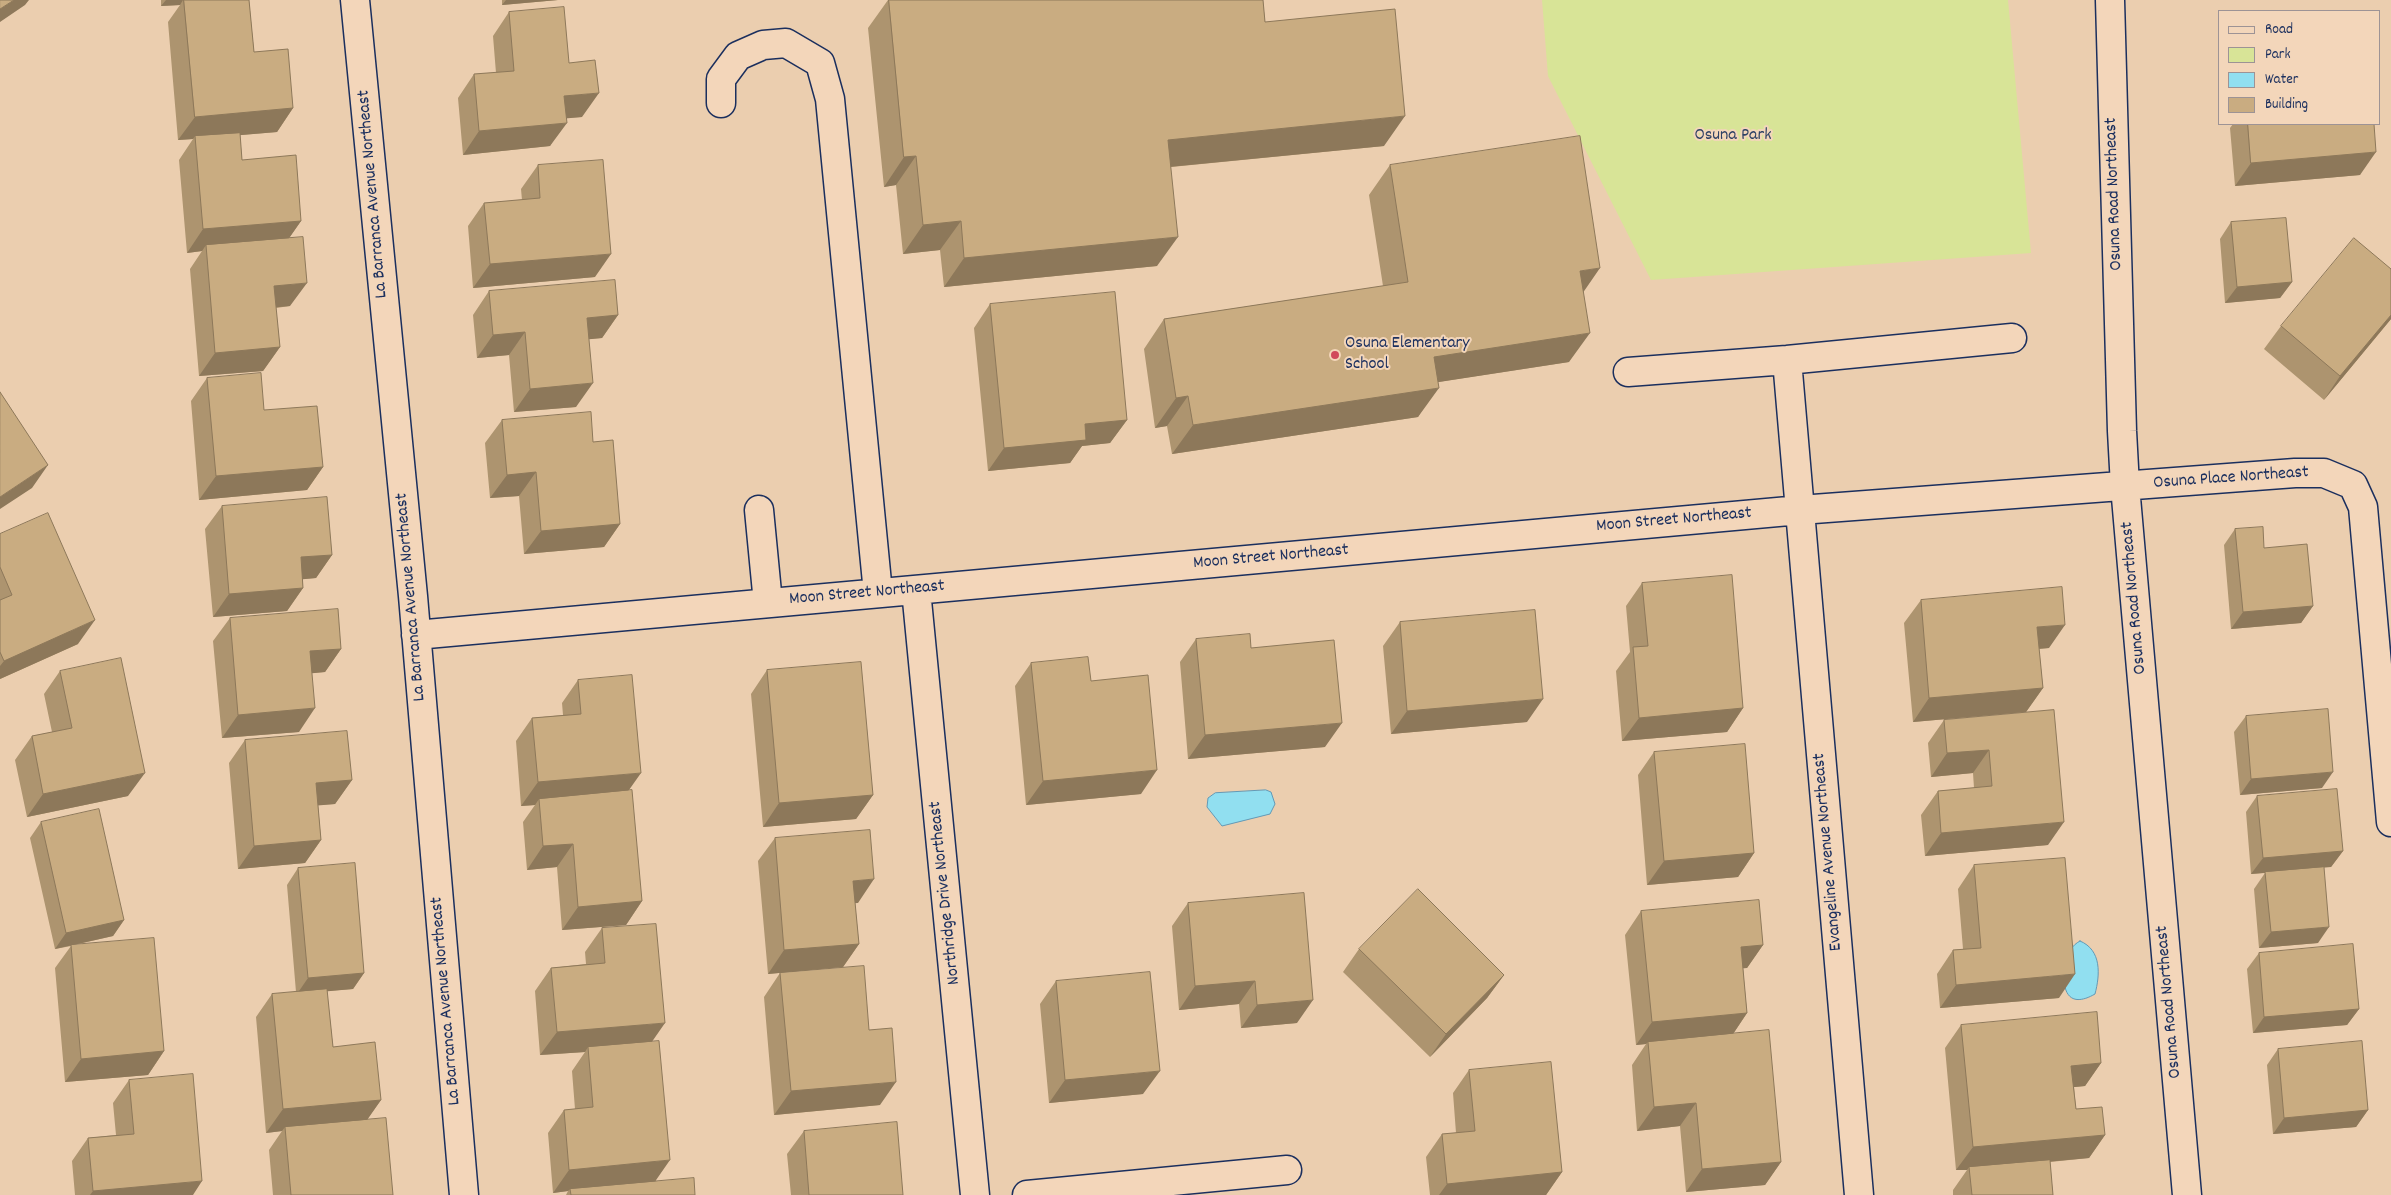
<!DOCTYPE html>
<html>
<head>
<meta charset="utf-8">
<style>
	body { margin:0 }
	#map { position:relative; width:2391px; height:1195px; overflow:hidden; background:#ebceaf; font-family:Dekko,sans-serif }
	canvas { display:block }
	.legend { position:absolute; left:2218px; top:10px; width:162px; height:115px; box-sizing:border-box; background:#f3d6ba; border:1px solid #9d9395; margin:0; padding:6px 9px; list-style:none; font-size:15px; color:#1b2f5e }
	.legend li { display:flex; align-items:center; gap:10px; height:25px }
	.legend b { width:25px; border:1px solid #9d9395 }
</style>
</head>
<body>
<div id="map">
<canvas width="2391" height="1195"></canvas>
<ul class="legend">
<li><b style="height:6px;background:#f3d6ba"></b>Road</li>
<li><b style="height:14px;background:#d8e497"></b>Park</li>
<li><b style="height:14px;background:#91dff0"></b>Water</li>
<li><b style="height:14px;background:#c9ac81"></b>Building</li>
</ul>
</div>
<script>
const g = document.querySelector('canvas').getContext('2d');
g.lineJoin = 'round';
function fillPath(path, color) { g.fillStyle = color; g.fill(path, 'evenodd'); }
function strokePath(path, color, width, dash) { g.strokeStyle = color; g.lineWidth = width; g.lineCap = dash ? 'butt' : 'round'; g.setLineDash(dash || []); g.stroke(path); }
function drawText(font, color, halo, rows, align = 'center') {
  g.font = font + ' Dekko,sans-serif'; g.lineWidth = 4; g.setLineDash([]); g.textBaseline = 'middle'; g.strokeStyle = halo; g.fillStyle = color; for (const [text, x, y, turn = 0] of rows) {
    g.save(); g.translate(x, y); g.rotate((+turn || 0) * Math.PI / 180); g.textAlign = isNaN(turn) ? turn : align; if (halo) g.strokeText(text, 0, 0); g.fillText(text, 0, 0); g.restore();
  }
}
const green = new Path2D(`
	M1542,0H2008L2031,253L1651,280L1548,76Z`);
const water = new Path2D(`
	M1266,790L1271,792L1275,804L1270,814L1222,826L1207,807L1208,798L1215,793Z
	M2080,941C2102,950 2100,975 2095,994C2083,1001 2069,1004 2065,987C2067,969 2063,950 2080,941Z`);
const minor = new Path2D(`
	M355,0L413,596L464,1195
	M2110,0L2122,431L2125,486L2187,1195
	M721,103V79L738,56L763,45L786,43L820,63L830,99L878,593
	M1787,360L1859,1195
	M1628,372L1787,360L2012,338
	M759,510L768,603
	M916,590L975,1195
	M416,635L1800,510L2295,473H2324L2353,485L2363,507L2391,822
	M1027,1195L1287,1170`);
const wall = new Path2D(`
	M161,0H249L254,52L293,108L277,132L240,135L242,160L301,221L289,238L290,306L276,308L280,347L263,371L199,376L190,269L202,251L187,253L179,160L193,139L178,140L168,22L180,5L161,6Z
	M502,0H558L502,5Z
	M888,0H1263L1265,22L1384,146L1171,167L1157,266L944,287L940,250L903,254L896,185L884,187L868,28Z
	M509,12L569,63L582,117L566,118L550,146L463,155L458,98L474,74L496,73L493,36Z
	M2233,124H2374L2360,175L2235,186L2230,128Z
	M538,165L595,277L473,288L468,226L484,203L522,200L521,189Z
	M1390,165L1583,292L1569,362L1438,382L1418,417L1172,454L1167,426L1155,428L1144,349L1164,319L1383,286L1369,195Z
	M2231,222L2292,282L2280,298L2225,303L2220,239Z
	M489,291L618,315L602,338L589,339L576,407L514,412L509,355L477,358L473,315Z
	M990,304L1127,420L1110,443L1082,446L1070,463L988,471L974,328Z
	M2391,319L2324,400L2264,349L2281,326Z
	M207,378L264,410L323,467L307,490L199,500L191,401Z
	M502,420L593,442L620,524L604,547L524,554L519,496L490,498L485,443Z
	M222,506L332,555L316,578L303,579V588L287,611L213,617L205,529Z
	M2235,529L2264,548L2313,606L2301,623L2231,629L2224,545Z
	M0,534L78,644L0,679Z
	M1642,583L1743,708L1727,732L1622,741L1616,671L1630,652L1626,606Z
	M1921,600L2049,648L2039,649L2043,688L2026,712L1913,722L1904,623Z
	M230,618L341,649L325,672L312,673L299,732L222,738L213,641Z
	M1400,622L1527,722L1391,734L1383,646Z
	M1196,639L1251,648L1325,747L1188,759L1180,662Z
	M1031,663L1091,681L1141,794L1026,805L1015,686Z
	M767,670L873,795L856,819L763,827L751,694Z
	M60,671L128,796L27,817L15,760L32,736L52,732L44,694Z
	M578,680L628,791L642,901L626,925L562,930L557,867L527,870L523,822L535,805L521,806L516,741L532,718L563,715L562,703Z
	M2054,710L2048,845L1925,856L1921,815L1938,791L1974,788L1973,773L1931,777L1928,743L1944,720Z
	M2246,716L2322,788L2240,795L2234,732Z
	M245,740L352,780L335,804L318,805L321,840L305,863L238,869L229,763Z
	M1654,752L1754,853L1738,877L1647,885L1638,775Z
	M2257,796L2343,851L2331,867H2324L2318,943L2259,948L2254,889L2265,873L2251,874L2246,812Z
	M41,822L124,920L113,936L74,945L164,1051L148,1075L65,1082L55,968L71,946L55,949L30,838Z
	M775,838L858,903H855L859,944L843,967L768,974L758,861Z
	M1974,865L2059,998L1940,1008L1937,974L1953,950L1963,949L1958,889Z
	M298,868L364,973L353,989L327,991L333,1047L381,1100L367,1119L393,1195H273L269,1150L282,1131L266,1133L256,1017L272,994L296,992L287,885Z
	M1188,903L1297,1023L1241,1028L1239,1004L1179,1010L1172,926Z
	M1641,911L1763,945L1747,968H1743L1747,1013L1733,1034L1781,1162L1765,1185L1686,1192L1680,1126L1637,1131L1632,1065L1646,1044L1636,1045L1625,935Z
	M602,928L652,1042L656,1181L695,1195H566L568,1191L553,1193L548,1133L564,1110L575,1109L572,1071L585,1052L540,1055L535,991L551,968L586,964L585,952Z
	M1359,949L1504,975L1487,998L1430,1057L1343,972Z
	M2259,953L2359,1009L2347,1025L2253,1033L2247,969Z
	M780,973L869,1030L880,1105L774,1115L764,997Z
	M1056,981L1143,1094L1049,1103L1040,1004Z
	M1961,1025L2101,1063L2085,1086L2074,1087L2076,1109L2105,1135L2089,1158L2050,1162L2053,1195H1953V1190L1967,1170H1956L1945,1048Z
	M2278,1049L2368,1110L2356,1127L2273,1134L2267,1065Z
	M1469,1070L1562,1172L1546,1195H1430L1426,1157L1442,1134L1456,1133L1453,1093Z
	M129,1080L193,1195H75L72,1161L88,1138L116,1135L113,1103Z
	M804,1131L903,1195H791L787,1154Z`);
const shadedWall = new Path2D(`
	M14,0H29L25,5L0,22V9Z
	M166,0H183L180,5L161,6Z
	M506,0H558L502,5Z
	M599,93L582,117L548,120L564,96Z
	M293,108L277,132L195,139V136L193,139L178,140L195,117Z
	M1405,116L1384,146L1148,169L1168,140Z
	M567,123L550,146L463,155L479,131Z
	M2376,152L2360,175L2235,186L2251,163Z
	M916,156L896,185L884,187L904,157Z
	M301,221L285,244L206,245L202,251L187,253L203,229Z
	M961,221L940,250L903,254L923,225Z
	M1178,237L1157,266L944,287L964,258Z
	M611,254L595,277L473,288L490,264Z
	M1600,268L1580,297V271Z
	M2292,282L2280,298L2225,303L2237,287Z
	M307,283L290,306L258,309L274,286Z
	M618,315L602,338L571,341L587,318Z
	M2391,315V319L2324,400L2340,376Z
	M525,332L509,355L477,358L493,335Z
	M1590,333L1569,362L1413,386L1434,357Z
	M280,347L263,371L199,376L215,353Z
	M593,383L576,407L514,412L530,389Z
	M1439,388L1418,417L1172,454L1193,425Z
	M1188,396L1167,426L1155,428L1176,398Z
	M1127,420L1110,443L1082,446L1070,463L988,471L1004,448L1085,424Z
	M48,465L32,488L0,509V497Z
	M323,467L307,490L199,500L216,476Z
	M536,472L519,496L490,498L507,475Z
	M620,524L604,547L524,554L541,531Z
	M332,555L316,578L284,581L301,557Z
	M303,588L287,611L213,617L229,594Z
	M2313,606L2301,623L2231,629L2243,612Z
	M95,620L78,644L0,679V666L4,661Z
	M2065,625L2049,648L2021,650L2037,627Z
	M341,649L325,672L294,675L310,651Z
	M2043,688L2026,712L1913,722L1929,698Z
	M1543,699L1527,722L1391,734L1407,711Z
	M315,708L299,732L222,738L238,715Z
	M1743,708L1727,732L1622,741L1639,718Z
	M1342,723L1325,747L1188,759L1205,735Z
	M1989,750L1973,773L1931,777L1947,753Z
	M1157,770L1141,794L1026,805L1043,781Z
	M2333,772L2322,788L2240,795L2251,779Z
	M145,773L128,796L27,817L43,794Z
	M641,773L624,797L539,799L535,805L521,806L538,782Z
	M352,780L335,804L300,807L316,783Z
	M873,795L856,819L763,827L779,803Z
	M2064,822L2048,845L1925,856L1941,833Z
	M321,840L305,863L238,869L254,846Z
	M573,844L557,867L527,870L543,846Z
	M2343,851L2331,867L2251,874L2263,858Z
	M1754,853L1738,877L1647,885L1664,861Z
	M874,879L858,903L837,904L853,881Z
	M642,901L626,925L562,930L578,907Z
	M124,920L113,936L55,949L66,933Z
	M2329,927L2318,943L2259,948L2271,932Z
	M859,944L843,967L768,974L784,950Z
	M1763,945L1747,968L1725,970L1741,947Z
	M364,973L353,989L297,994L308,978Z
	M2075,974L2059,998L1940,1008L1956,985Z
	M1504,975L1487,998L1430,1057L1446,1034Z
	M1255,981L1239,1004L1179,1010L1195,986Z
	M1313,1000L1297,1023L1241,1028L1257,1005Z
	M2359,1009L2347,1025L2253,1033L2264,1017Z
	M1747,1013L1731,1037L1648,1042L1646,1044L1636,1045L1652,1022Z
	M665,1023L649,1046L588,1047L585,1052L540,1055L557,1032Z
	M164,1051L148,1075L65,1082L81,1059Z
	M2101,1063L2085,1086L2055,1089L2071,1066Z
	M1160,1071L1143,1094L1049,1103L1065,1080Z
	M896,1082L880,1105L774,1115L791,1091Z
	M381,1100L365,1123L285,1127L282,1131L266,1133L283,1109Z
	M1696,1103L1680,1126L1637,1131L1654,1107Z
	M2368,1110L2356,1127L2273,1134L2284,1118Z
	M2105,1135L2089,1158L1969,1169V1167L1967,1170H1956L1973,1147Z
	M670,1160L654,1183L570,1189L568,1191L553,1193L569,1170Z
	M1781,1162L1765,1185L1686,1192L1702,1169Z
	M1562,1172L1546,1195H1439L1447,1184Z
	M202,1181L193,1195H90L93,1191Z`);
const building = new Path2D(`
	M0,0H14L0,9Z
	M184,0H249L254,52L288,49L293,108L195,117Z
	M889,0H1263L1265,22L1395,9L1405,116L1168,140L1178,237L964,258L961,221L923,225L916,156L904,157Z
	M564,7L569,63L595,60L599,93L564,96L567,123L479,131L474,74L514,71L509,12Z
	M2248,124H2374L2376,152L2251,163Z
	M240,133L242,160L296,155L301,221L203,229L195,136Z
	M1580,136L1600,268L1580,271L1590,333L1434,357L1439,388L1193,425L1188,396L1176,398L1164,319L1408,282L1390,165Z
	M603,160L611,254L490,264L484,203L540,198L538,165Z
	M2286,218L2292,282L2237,287L2231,222Z
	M303,237L307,283L274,286L280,347L215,353L206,245Z
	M2354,238L2391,269V315L2340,376L2281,326Z
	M615,280L618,315L587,318L593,383L530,389L525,332L493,335L489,291Z
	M1115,292L1127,420L1085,424L1086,440L1004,448L990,304Z
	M261,373L264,410L317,406L323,467L216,476L207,378Z
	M0,392L48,465L0,497Z
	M591,412L593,442L613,440L620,524L541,531L536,472L507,475L502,420Z
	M327,497L332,555L301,557L303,588L229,594L222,506Z
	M48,513L95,620L4,661L0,652V600L12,595L0,567V534Z
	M2263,527L2264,548L2307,544L2313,606L2243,612L2235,529Z
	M1732,575L1743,708L1639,718L1633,647L1648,646L1642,583Z
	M2062,587L2065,625L2037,627L2043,688L1929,698L1921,600Z
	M338,609L341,649L310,651L315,708L238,715L230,618Z
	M1535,610L1543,699L1407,711L1400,622Z
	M1250,634L1251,648L1334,640L1342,723L1205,735L1196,639Z
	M1088,657L1091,681L1148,675L1157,770L1043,781L1031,663Z
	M121,658L145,773L43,794L32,736L72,728L60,671Z
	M861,662L873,795L779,803L767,670Z
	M632,675L641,773L538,782L532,718L581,714L578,680Z
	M2328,709L2333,772L2251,779L2246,716Z
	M2054,710L2064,822L1941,833L1938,791L1992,786L1989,750L1947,753L1944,720Z
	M347,731L352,780L316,783L321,840L254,846L245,740Z
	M1745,744L1754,853L1664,861L1654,752Z
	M2337,789L2343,851L2263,858L2257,796Z
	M632,790L642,901L578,907L573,844L543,846L539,799Z
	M99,809L124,920L66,933L41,822Z
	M870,830L874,879L853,881L859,944L784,950L775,838Z
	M2065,858L2075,974L1956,985L1953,950L1981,948L1974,865Z
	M355,863L364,973L308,978L298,868Z
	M2324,867L2329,927L2271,932L2265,872Z
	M1418,889L1504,975L1446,1034L1359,949Z
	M1304,893L1313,1000L1257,1005L1255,981L1195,986L1188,903Z
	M1759,900L1763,945L1741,947L1747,1013L1652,1022L1641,911Z
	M656,924L665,1023L557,1032L551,968L605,963L602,928Z
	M154,938L164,1051L81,1059L71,945Z
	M2353,944L2359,1009L2264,1017L2259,953Z
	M864,966L869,1030L892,1028L896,1082L791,1091L780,973Z
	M1150,972L1160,1071L1065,1080L1056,981Z
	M327,989L333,1047L375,1042L381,1100L283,1109L272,994Z
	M2097,1012L2101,1063L2071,1066L2076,1109L2102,1107L2105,1135L1973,1147L1961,1025Z
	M1769,1030L1781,1162L1702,1169L1696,1103L1654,1107L1648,1042Z
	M659,1041L670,1160L569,1170L564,1110L593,1107L588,1047Z
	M2362,1041L2368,1110L2284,1118L2278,1049Z
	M1551,1062L1562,1172L1447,1184L1442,1134L1475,1131L1469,1070Z
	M193,1074L202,1181L93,1191L88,1138L134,1134L129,1080Z
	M386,1118L393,1195H291L285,1127Z
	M897,1122L903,1195H809L804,1131Z
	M2050,1160L2053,1195H1972L1969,1167Z
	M694,1178L695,1195H571L570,1189Z`);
const markers = [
	[1335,355,5,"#d1495b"]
];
const parkNames = [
	["Osuna Park",1733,137]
];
const streetNames = [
	["La Barranca Avenue Northeast",374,194,-95],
	["Osuna Road Northeast",2115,194,-92],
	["Osuna Place Northeast",2231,479,-4],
	["Moon Street Northeast",1674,521,-5],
	["Moon Street Northeast",1271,558,-5],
	["Moon Street Northeast",867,594,-5],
	["La Barranca Avenue Northeast",412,597,-95],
	["Osuna Road Northeast",2135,598,-95],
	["Evangeline Avenue Northeast",1829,852,-95],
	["Northridge Drive Northeast",946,893,-96],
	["La Barranca Avenue Northeast",447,1001,-95],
	["Osuna Road Northeast",2170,1002,-95]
];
const poiNames = [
	["Osuna Elementary",1345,345],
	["School",1345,366]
];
fillPath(green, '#d8e497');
fillPath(water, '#91dff0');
strokePath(water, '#6299b6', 1);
strokePath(minor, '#1b2f5e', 31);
strokePath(minor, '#f3d6ba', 28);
fillPath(wall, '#ad946f');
fillPath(shadedWall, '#8d785a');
fillPath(building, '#c9ac81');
strokePath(building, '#8d785a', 1);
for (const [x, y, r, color] of markers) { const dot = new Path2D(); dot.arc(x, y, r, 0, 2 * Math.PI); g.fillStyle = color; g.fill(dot); strokePath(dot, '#f3d6ba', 2); }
drawText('18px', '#2e4164', '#f3d6ba', parkNames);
drawText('18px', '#1b2f5e', '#f3d6ba', streetNames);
drawText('18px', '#1b2f5e', '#f3d6ba', poiNames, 'left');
</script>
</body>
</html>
